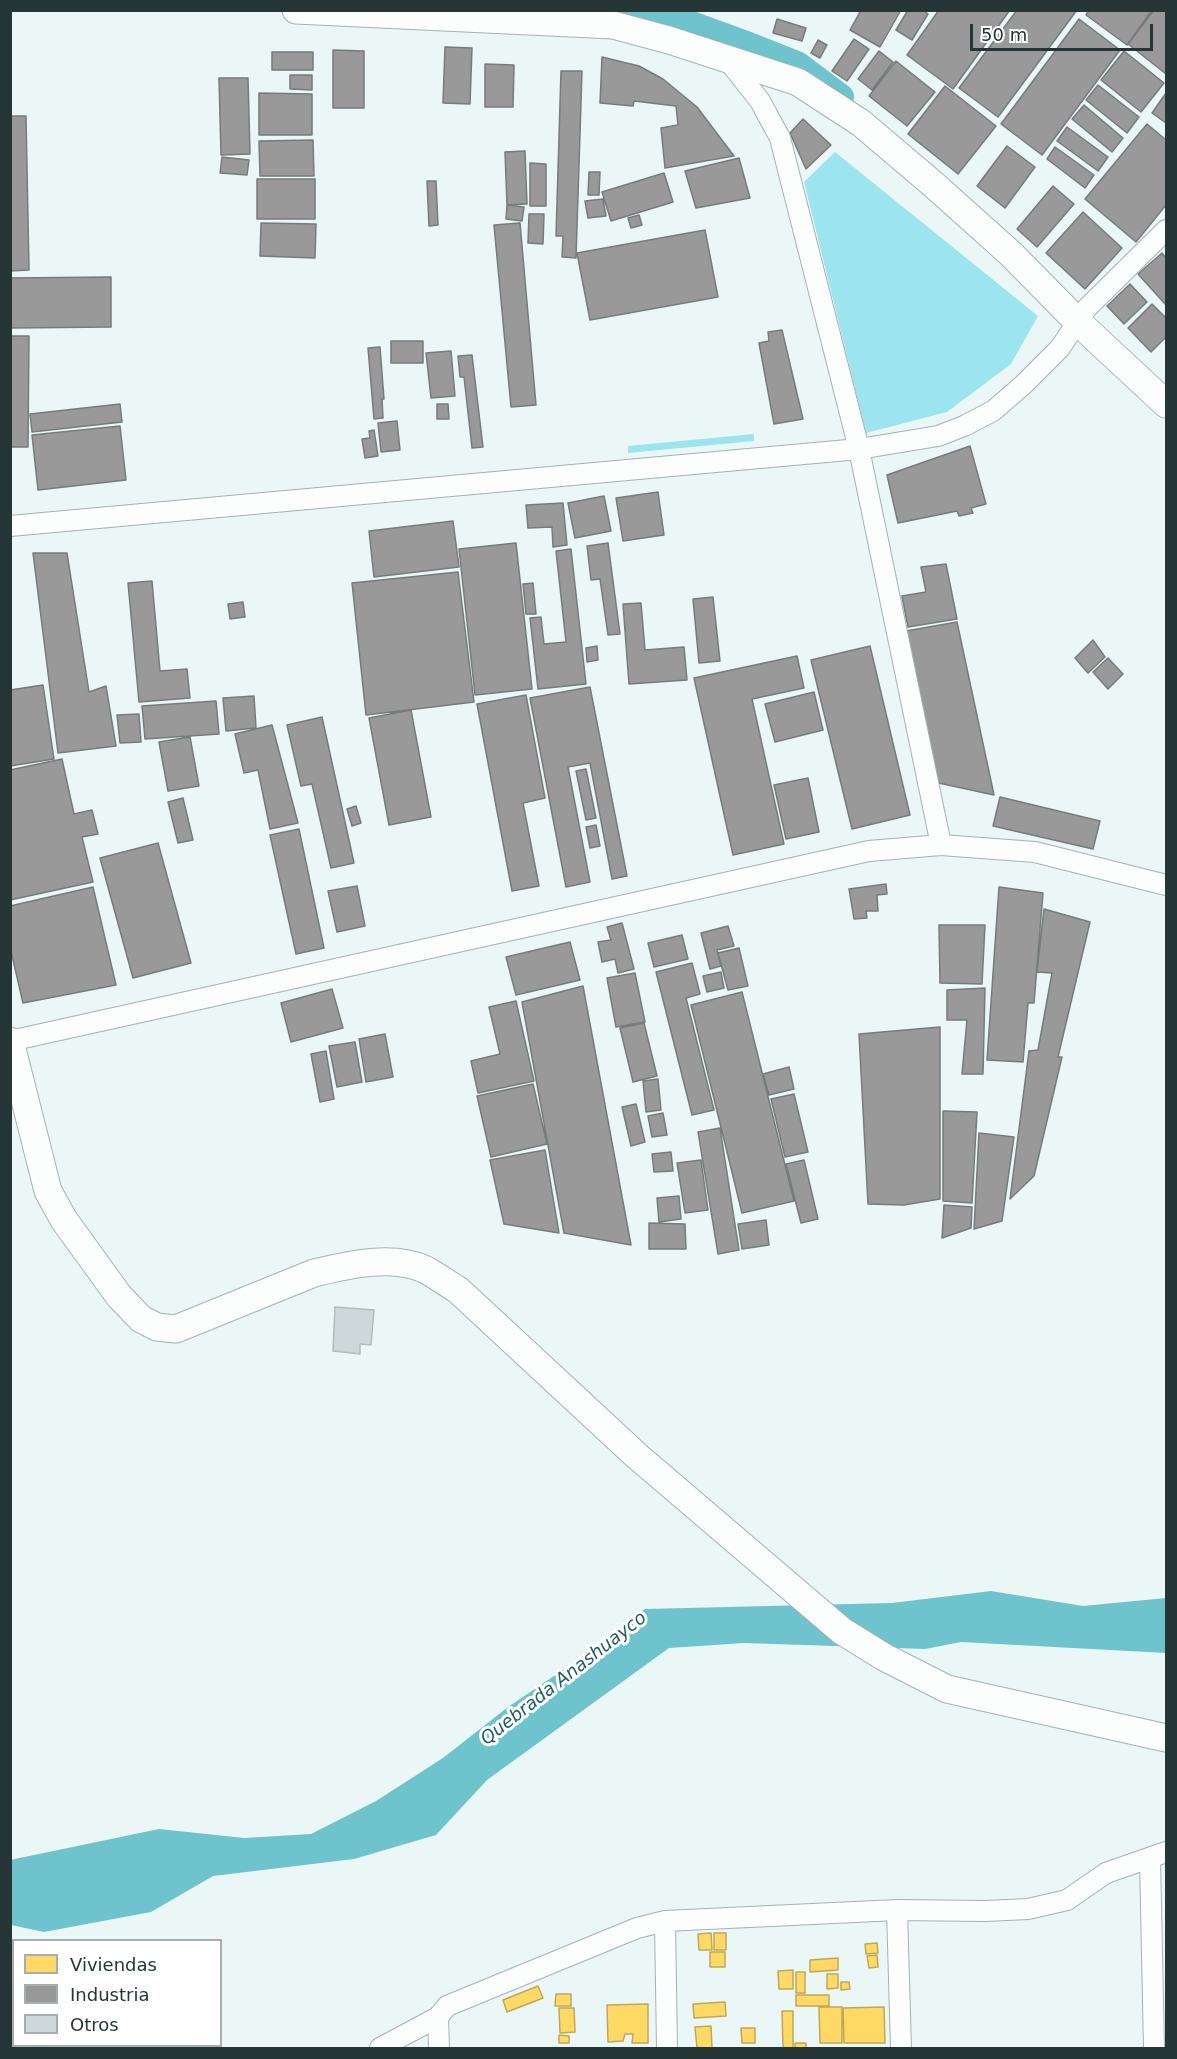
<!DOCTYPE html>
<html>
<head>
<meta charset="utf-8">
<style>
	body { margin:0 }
	#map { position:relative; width:1177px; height:2059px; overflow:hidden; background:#ebf6f7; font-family:"DejaVu Sans",sans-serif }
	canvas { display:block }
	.frame { position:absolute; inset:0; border:12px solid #263536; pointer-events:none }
	.legend { position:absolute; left:12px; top:1939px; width:210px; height:108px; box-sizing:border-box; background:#fff; border:2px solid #a8aeaf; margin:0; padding:8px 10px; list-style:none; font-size:18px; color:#263536 }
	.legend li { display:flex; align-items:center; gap:12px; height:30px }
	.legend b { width:30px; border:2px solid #a8aeaf }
	.scale { position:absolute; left:970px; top:24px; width:183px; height:27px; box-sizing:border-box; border:3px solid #263536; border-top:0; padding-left:8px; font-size:18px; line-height:21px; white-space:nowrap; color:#263536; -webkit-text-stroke:4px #fff; paint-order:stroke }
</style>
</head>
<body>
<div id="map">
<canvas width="1177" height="2059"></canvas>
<div class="frame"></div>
<ul class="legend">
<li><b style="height:16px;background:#ffd966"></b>Viviendas</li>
<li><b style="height:16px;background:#999"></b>Industria</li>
<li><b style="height:16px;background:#ccd8da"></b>Otros</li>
</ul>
<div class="scale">50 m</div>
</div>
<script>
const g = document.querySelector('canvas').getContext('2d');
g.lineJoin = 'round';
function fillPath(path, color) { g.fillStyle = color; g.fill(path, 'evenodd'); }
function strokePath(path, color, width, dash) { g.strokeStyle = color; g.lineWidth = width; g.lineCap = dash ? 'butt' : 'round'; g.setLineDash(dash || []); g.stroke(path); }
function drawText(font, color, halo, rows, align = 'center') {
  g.font = font + ' "DejaVu Sans",sans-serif'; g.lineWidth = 6; g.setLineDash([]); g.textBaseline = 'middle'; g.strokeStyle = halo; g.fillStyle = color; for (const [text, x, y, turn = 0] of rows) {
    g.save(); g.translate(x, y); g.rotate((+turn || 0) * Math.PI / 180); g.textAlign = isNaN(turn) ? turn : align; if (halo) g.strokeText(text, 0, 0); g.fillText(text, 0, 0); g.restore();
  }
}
const green = new Path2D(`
	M835,152L1038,316L1011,364L947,412L866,433L804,182Z
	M754,434V441L628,453V446Z`);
const water = new Path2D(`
	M991,1591L1083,1606L1166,1598V1653L961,1642L925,1649L744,1643L669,1648L487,1780L436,1835L354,1859L213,1876L151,1912L44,1932L11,1925L10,1860L159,1829L244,1838L311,1834L376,1801L443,1758L508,1707L588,1653L645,1609L892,1603Z`);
const homes = new Path2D(`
	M711,1933L712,1950H699L698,1934Z
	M714,1933H726V1950H714Z
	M877,1943L878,1953L866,1954L865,1944Z
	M710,1952H725V1967H710Z
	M877,1955L878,1967L869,1968L867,1956Z
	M838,1958V1970L810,1972V1960Z
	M793,1970V1989H779L778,1971Z
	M796,1972H805V1993H796Z
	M827,1974H838V1988L827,1989Z
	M841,1982H849L850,1989L841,1990Z
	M538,1986L543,1998L507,2012L503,2000Z
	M556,1994H571V2006H555Z
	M796,1995H829V2006H796Z
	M725,2002L726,2016L694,2018L693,2004Z
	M648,2004V2043H632L633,2034H625L623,2041L608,2042L607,2005Z
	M819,2007H842V2043H820Z
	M884,2007L885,2043H844L843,2008Z
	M559,2008H574L575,2032L560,2033Z
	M782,2011H793V2048H783Z
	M711,2026L712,2048H697L695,2027Z
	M741,2028H755V2043H742Z
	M559,2035L569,2036V2043H559Z
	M795,2043H806V2048H795Z`);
const industry = new Path2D(`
	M861,10H901L880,47L850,30Z
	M908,10H923L928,14L912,40L896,30Z
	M939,10H1010L953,89L907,55Z
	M1017,10H1077L998,117L959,88Z
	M1089,10H1152L1127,45L1086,15Z
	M1154,10H1166V74L1128,44Z
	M777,19L806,28L802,41L773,33Z
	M1079,19L1120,50L1042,155L1001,124Z
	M854,39L869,49L847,81L832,71Z
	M818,40L827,45L820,58L811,53Z
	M445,47L472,48L470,104L443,103Z
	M333,50L364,51V108H333Z
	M879,51L893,62L872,90L858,79Z
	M1124,51L1164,83L1141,112L1101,80Z
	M272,52H313V70H272Z
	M602,57L639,66L663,79L697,107L734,156L665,168L661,128L678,125L676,106L634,101L633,106L600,103Z
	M896,61L935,92L907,126L869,96Z
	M485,64L514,65L513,107H485Z
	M561,71H582L576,258L562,257L563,236H556Z
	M290,75H312V90L290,89Z
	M219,78H248L250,154L221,155Z
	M1098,85L1139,117L1127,133L1086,100Z
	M945,86L996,126L958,174L908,134Z
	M259,93L312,94V135H259Z
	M1166,93V123L1152,113Z
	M1084,105L1123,138L1112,152L1072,119Z
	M10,116H26L29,270L10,271Z
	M803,119L831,145L806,169L790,133Z
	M1147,124L1166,140V205L1136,242L1085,199Z
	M1067,127L1108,157L1098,171L1057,141Z
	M313,140L314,176H260L259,141Z
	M1007,146L1035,167L1005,208L977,186Z
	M1055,147L1094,175L1085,188L1047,159Z
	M525,151L527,204L507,205L505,152Z
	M222,157L249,160L247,175L220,173Z
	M739,158L750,198L696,208L685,171Z
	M530,163L546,164V206H530Z
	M589,172H600L599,195H588Z
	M664,173L673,202L611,221L602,192Z
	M257,179H315V219H257Z
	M427,181H436L438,225L429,226Z
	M1053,186L1074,204L1037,247L1017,229Z
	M603,199L606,216L588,218L585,201Z
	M507,205L524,207L522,221L506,219Z
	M1083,212L1122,248L1085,289L1046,253Z
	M529,214H544L543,244L528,243Z
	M639,215L642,225L631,228L628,218Z
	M261,223L316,224L315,258L260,256Z
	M520,223L536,405L511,407L494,225Z
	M705,230L718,297L590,320L577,253Z
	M1162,253L1166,258V305L1138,274Z
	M111,277V327L10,328V278Z
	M1130,284L1147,302L1124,324L1107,306Z
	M1152,304L1166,318V337L1151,352L1128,328Z
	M782,330L803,419L774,424L759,343L769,341L768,332Z
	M10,336H29L28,447H10Z
	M391,341H423V363H391Z
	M380,347L384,399H382L383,418L374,419L368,348Z
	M451,351L455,396L431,398L426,353Z
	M472,355L483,447L472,448L464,377H460L458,356Z
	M120,404L122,422L32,432L30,414Z
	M437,404H448L449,419H437Z
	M397,421L400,450L381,452L378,423Z
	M120,426L126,480L38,490L32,435Z
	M374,430L378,456L365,458L362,439L370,438L369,431Z
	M970,446L986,504L971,508L973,513L959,516L957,511L898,523L887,475Z
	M658,492L664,535L623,541L616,498Z
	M604,496L611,531L575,538L568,503Z
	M563,503L567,545L553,547L552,527L528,528L526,505Z
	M453,521L459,567L374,577L369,531Z
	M516,543L532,689L475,695L459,549Z
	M608,543L620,634L608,635L600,579L591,580L587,546Z
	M571,549L586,684L538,689L530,618L541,617L544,644L566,642L556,551Z
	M33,553H67L89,692L106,686L116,746L58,753Z
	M946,564L957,619L908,627L902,596L926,592L921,567Z
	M458,572L474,702L366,715L352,583Z
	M152,581L160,671L187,669L190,698L139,702L128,583Z
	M533,583L536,614H526L523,584Z
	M713,597L720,661L699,663L693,599Z
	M243,602L245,617L230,619L228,604Z
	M641,603L645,650L684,647L687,680L629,684L623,604Z
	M957,622L994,795L934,782L906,631Z
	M1093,640L1105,657L1088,673L1075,658Z
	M597,646L598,660L587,662L586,648Z
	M870,646L910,815L852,829L811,660Z
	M797,656L804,688L752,699L784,844L733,855L694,678Z
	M1108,658L1123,674L1108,689L1093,672Z
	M43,685L54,759L10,766V690Z
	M590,687L627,876L612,879L590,763L568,767L590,882L566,887L530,698Z
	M814,692L823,730L775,742L765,704Z
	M526,695L545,798L523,803L539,886L512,891L477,704Z
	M254,696L256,728L226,731L223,698Z
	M216,701L219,734L145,739L142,706Z
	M411,710L431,817L389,825L369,718Z
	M139,714L141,742L120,743L117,715Z
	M322,717L354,863L331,868L312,784L301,786L287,725Z
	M272,725L298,823L270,829L258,770L244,773L235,734Z
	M190,737L199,786L168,791L159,742Z
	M62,759L74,814L92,810L98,834L82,837L93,882L10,900V770Z
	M586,769L596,818L586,820L576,771Z
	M808,778L819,832L786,839L774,785Z
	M1000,797L1100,821L1093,849L993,826Z
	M183,798L193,840L178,843L168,802Z
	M356,806L361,823L352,826L347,809Z
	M596,825L600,846L590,848L586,827Z
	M299,829L324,948L296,954L270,835Z
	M158,843L191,963L133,978L100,858Z
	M886,884L887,894L877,895L878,911H866L867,918L854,919L849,889Z
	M357,886L365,926L337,932L328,891Z
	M93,887L116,985L23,1003L10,947V906Z
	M999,887L1043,893L1034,1003H1028L1023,1062L987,1060Z
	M1044,909L1090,922L1058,1057H1062L1034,1176L1010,1199L1029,1051L1038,1050L1052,973L1037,972Z
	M622,923L634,969L618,973L615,959L602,962L598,942L611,940L607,927Z
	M939,925H985L982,984L940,983Z
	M728,926L734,946L717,950L721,966L710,969L701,933Z
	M682,935L688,959L654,967L648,943Z
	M570,942L580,980L516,995L506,957Z
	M739,948L748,986L728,990L718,953Z
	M692,963L700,994L686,998L714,1110L692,1115L656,972Z
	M721,972L724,988L707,992L703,976Z
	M635,973L645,1022L616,1027L607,978Z
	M583,986L631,1245L564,1233L522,1002Z
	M985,988L983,1074H962L967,1020H947V990Z
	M332,989L343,1028L291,1042L281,1003Z
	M742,992L794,1201L742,1213L691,1005Z
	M516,1001L534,1081L478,1093L471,1061L500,1054L489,1007Z
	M644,1023L657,1076L633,1082L620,1028Z
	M940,1027V1199L904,1205L868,1204L859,1034Z
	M385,1034L393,1077L366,1082L359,1039Z
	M355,1042L362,1082L337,1087L329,1046Z
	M326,1051L334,1099L320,1102L311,1054Z
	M789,1067L794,1089L769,1095L763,1074Z
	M658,1079L661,1110L646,1112L643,1081Z
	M533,1084L547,1144L491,1157L477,1096Z
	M794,1094L808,1152L785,1157L771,1099Z
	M636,1104L645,1142L631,1146L622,1107Z
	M943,1111L977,1112L972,1203L943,1201Z
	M663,1113L667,1135L652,1137L648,1116Z
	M720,1128L739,1250L718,1254L698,1132Z
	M979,1133L1014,1137L1002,1221L974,1229Z
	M545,1150L559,1233L504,1224L490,1160Z
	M671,1152L673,1171L654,1172L652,1154Z
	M701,1160L708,1210L685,1213L677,1163Z
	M804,1160L818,1219L801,1223L786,1164Z
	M679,1196L681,1219L659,1222L657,1198Z
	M944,1205L972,1207L971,1228L942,1238Z
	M766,1220L769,1245L742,1249L738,1224Z
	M649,1223L685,1224L686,1249H649Z`);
const canal = new Path2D(`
	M621,10L672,17L749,45L797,64L841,97`);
const building = new Path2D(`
	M335,1307L374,1310L371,1345L360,1344V1354L333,1351Z`);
const street = new Path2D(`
	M727,59L760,101L780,138L859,449L941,845
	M10,526L859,449L938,436L964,426L993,411L1023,385L1060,348L1086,309L1166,230
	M10,1041L869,851L941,845L1035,852L1166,885
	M1150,1858L1154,2048
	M897,1910L901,2048
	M665,1921L667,2048
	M380,2048L438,2017
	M439,2048L438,2017L447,2006L637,1928L665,1921L897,1910L985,1911L1028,1909L1067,1900L1106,1873L1166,1852`);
const secondary = new Path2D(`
	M296,10L613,25L669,40L798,82L861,123L934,185L1011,254L1079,323L1166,404
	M10,1041L48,1191L64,1220L119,1296L141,1319L157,1327L176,1329L314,1273C348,1265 393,1254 426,1270C437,1276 448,1284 458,1290L637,1456L842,1631L884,1657L947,1689L1166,1738`);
const waterNames = [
	["Quebrada Anashuayco",564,1679,-38]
];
fillPath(green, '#9ce5ee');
fillPath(water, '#6fc3cd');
fillPath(homes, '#ffd966');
strokePath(homes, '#bea858', 1.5);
fillPath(industry, '#999');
strokePath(industry, '#767b7b', 1.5);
strokePath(canal, '#6fc3cd', 26);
fillPath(building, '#ccd8da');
strokePath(building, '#b1bcbd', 1.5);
strokePath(street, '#a6b1b3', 22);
strokePath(secondary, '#a6b1b3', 29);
strokePath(street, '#fcfefe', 20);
strokePath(secondary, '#fcfefe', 27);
drawText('italic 18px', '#1e5c63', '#fff', waterNames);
</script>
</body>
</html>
